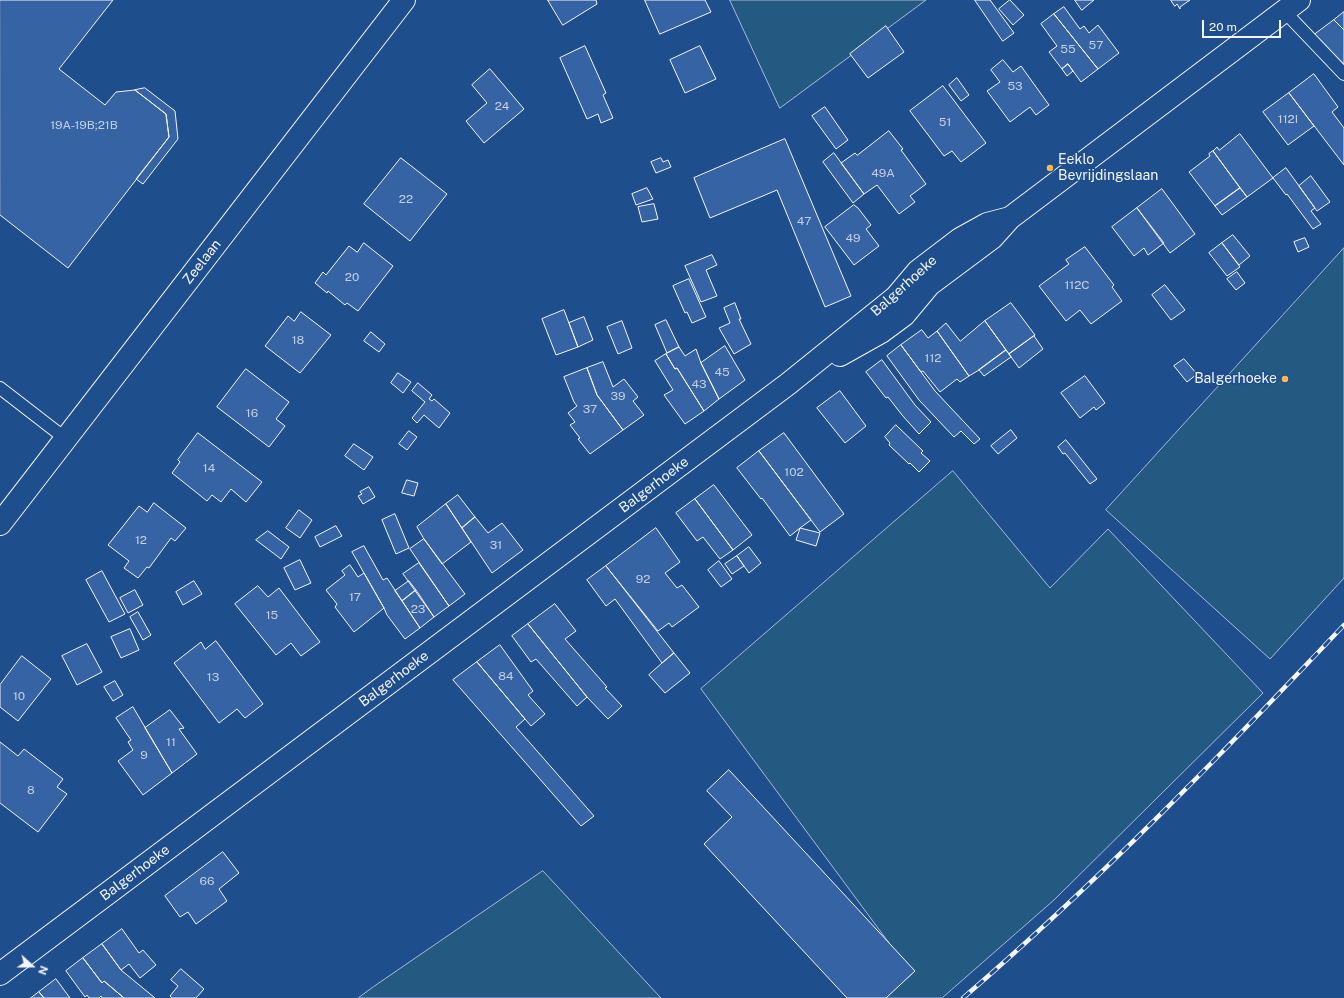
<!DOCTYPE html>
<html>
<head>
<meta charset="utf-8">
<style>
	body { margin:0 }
	#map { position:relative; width:1344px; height:998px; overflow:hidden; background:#1f4e8c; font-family:"Public Sans",sans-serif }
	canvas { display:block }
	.north { position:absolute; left:12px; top:946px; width:40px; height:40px; -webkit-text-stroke:3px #1f4e8c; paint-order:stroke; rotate:111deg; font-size:11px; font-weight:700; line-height:16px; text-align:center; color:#f2f6ff }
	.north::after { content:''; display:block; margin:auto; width:14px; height:18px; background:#f2f6ff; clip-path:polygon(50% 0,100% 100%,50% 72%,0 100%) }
	.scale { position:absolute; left:1202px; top:20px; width:79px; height:18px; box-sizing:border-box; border:2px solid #f2f6ff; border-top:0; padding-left:5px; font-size:12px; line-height:14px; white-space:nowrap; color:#f2f6ff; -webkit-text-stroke:3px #1f4e8c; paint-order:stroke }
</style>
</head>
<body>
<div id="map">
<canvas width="1344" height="998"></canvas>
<div class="north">N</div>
<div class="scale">20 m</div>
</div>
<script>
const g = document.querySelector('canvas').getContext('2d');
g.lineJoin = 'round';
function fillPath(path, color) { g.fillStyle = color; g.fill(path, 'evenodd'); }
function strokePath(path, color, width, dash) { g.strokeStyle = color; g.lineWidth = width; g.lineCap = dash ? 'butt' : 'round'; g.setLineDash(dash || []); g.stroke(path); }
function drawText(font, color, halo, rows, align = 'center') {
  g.font = font + ' "Public Sans",sans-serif'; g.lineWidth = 3; g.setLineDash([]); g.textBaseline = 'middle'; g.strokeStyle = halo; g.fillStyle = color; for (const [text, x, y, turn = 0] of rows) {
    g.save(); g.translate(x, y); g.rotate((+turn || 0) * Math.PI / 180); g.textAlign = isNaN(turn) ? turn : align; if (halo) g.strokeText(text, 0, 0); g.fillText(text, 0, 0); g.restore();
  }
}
const green = new Path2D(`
	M730,0H926L780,108Z
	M1344,248V578L1270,659L1106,510Z
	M953,471L1050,588L1108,529L1263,693L1054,900L942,998H882L912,974L701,689Z
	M543,871L661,998H358L373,987Z`);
const building = new Path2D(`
	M0,0H113L59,69L105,105L116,92L135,90L166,114L169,137L68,268L0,215Z
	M548,0H596L597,4L563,25Z
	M645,0H705L711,12L660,34Z
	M975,0H990L1014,33L1003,41Z
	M1010,0L1024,15L1013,25L999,9Z
	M1075,0H1094L1082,10Z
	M1171,0H1190L1180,7V9L1177,4L1175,6Z
	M1064,7L1080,29L1084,26L1089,33L1098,25L1119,53L1098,69L1054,14Z
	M1344,12V30L1334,20Z
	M1054,14L1098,69L1081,82L1068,64L1062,69L1049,52L1057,46L1041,24Z
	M1334,20L1344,30V67L1314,35Z
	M886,26L904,52L868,78L850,54Z
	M585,46L606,93L603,95L613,118L601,123L598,114L587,119L560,58Z
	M700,46L716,79L685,93L670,60Z
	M1003,60L1013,72L1021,66L1049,105L1036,115L1030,107L1010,122L987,91L1000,82L991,70Z
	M1068,64L1073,71L1067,76L1062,69Z
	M490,69L524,109L484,143L466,121L487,103L472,85Z
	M1314,74L1338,107L1332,112L1344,128V165L1289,93Z
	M957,78L969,95L961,101L949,85Z
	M943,86L986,143L961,162L952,151L944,156L910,111Z
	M145,88L175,111L178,139L143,184L136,179L169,137L166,114L135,90Z
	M1289,93L1314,126L1288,145L1263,112Z
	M825,107L848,140L836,149L812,116Z
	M889,131L903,149L901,150L926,184L910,196L915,202L899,214L877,185L864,194L841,163L855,153L857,155Z
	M1240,134L1273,178L1247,197L1213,151L1217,147L1219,150Z
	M785,139L851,296L825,307L777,190L710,218L694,178Z
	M1213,151L1240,188L1215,206L1189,172L1210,156L1209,154Z
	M834,153L864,194L853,203L823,162Z
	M401,158L447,194L410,241L364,204Z
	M661,158L663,162L668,160L671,167L656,173L651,162Z
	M1286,168L1315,208L1311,211L1321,224L1313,229L1287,194L1286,195L1273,178Z
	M1311,176L1330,202L1317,211L1299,186Z
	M647,188L653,199L636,205L632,194Z
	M1240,188L1247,197L1222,215L1215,206Z
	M1162,189L1195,234L1170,253L1137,208Z
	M654,204L658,219L642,222L638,207Z
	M854,205L858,208L871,225L866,229L879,246L854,265L825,227Z
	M1137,208L1164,243L1148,255L1144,248L1134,256L1112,227Z
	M1233,235L1250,256L1239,265L1222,243Z
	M1305,238L1309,247L1298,252L1294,242Z
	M364,243L393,266L358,311L347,303L345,305L328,291L327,293L315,283L323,272L326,275L349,246L357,252Z
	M1222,243L1240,267L1227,276L1209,253Z
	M1085,247L1114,285L1112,287L1122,301L1091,324L1080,310L1066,321L1039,286L1069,264L1066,260Z
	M712,255L717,265L706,270L717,296L701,302L685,266Z
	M1237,272L1245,283L1236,290L1227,279Z
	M689,279L706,317L692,323L687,312L685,313L673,286Z
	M1165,285L1185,310L1171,320L1152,295Z
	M735,303L741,319H739L751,344L734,354L719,328L730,323L724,308Z
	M1011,303L1035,335L1009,354L985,321Z
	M564,310L578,347L556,355L542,319Z
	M301,312L331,335L300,373L265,346L288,316L294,321Z
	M584,317L593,340L578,347L569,323Z
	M666,320L679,347L667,353L655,325Z
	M622,321L632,348L618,354L607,327Z
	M985,321L1006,350L979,370L969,376L937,331L946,323L960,341Z
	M922,330L928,338L937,331L969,376L960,382L957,379L940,392L923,371L921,372L901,345Z
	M371,332L385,344L379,352L364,341Z
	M1034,336L1043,349L1019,368L1009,354Z
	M901,345L935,391L980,439L974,444L961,431L954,437L919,400L887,356Z
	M725,346L745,380L719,399L701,363Z
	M679,347L685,356L696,349L701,363L719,399L704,411L677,368L675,369L666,354Z
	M1006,350L1011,357L984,376L979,370Z
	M666,354L675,369L677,368L704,411L685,424L664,395L673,390L655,361Z
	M1184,359L1197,374L1187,382L1174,366Z
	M882,360L915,405L931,422L919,434L902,415L888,397L886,398L866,372Z
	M603,362L613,387L624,379L638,397L633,401L644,415L623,430L597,395L587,368Z
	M587,368L597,395L623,430L590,454L578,439L580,438L570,425L575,422L568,413L577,406L574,402L564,377Z
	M246,369L289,402L276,419L285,426L269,447L217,407Z
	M398,373L411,382L403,393L391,383Z
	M1085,376L1105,403L1096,410L1094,407L1080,418L1061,393Z
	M418,383L432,395L429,399L432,401L434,399L450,413L439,428L424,415L417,423L412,418L425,402L412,391Z
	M840,391L866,426L845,443L817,408Z
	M896,425L923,451L921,453L930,461L919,472L910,463L909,464L889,445L890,443L885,437Z
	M1011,430L1017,438L998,454L991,446Z
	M409,431L417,437L407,450L399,444Z
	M198,433L262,482L246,502L231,489L221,502L212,495L207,501L172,473L180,462L178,460Z
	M784,433L844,514L820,532L759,451Z
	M1066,440L1097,479L1090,484L1065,453L1063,454L1058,447Z
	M354,444L373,457L364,470L345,456Z
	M759,451L811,520L800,528L820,533L816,546L796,540L800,528L790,536L762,498L761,499L737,468Z
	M407,480L418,483L414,496L402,493Z
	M714,485L752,535L733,550L695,499Z
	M369,487L375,497L363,504L358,496L362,494L360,492Z
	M458,495L475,517L462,528L446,504Z
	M695,499L733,550L720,559L703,537L697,541L676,513Z
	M154,503L186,528L175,541L171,538L149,568L147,567L138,578L124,568L129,561L108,545L139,506L147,512Z
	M446,504L471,542L442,564L424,539L417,527Z
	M299,510L312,520L300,538L286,528Z
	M395,514L409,548L396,554L382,520Z
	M475,517L488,533L502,523L523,550L492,573L462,528Z
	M336,526L342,536L320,547L315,537Z
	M656,528L680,562L665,573L677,588L682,585L699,607L672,627L669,623L658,631L606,566Z
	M268,531L289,547L281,559L256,540Z
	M424,539L465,594L449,606L410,549Z
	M364,546L383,580L387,578L420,628L405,639L387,615L384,608L352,552Z
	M749,547L761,563L749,573L737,556Z
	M737,556L744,566L732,574L725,564Z
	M300,560L311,583L295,590L284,568Z
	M719,561L732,579L721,587L708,570Z
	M419,563L449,606L434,617L403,574Z
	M350,565L358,577L364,573L384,608L354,632L335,607L337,604L326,590L345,575L342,571Z
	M606,566L674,653L662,663L615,599L606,606L587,580Z
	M102,571L125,614L109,622L86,580Z
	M194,581L202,594L183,605L176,592Z
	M409,581L416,590L402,601L395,591Z
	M258,586L268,597L279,588L320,642L301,656L291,643L276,655L235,604Z
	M135,590L143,605L128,613L120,598Z
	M416,590L434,617L420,628L402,601Z
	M555,604L576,631L565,639L607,687L605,688L622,706L608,719L587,697L528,624Z
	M138,612L151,635L143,640L130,617Z
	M528,624L587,697L577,706L536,659L531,662L512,636Z
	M130,629L139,650L121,658L111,637Z
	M216,641L263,704L245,718L237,709L219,723L174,663L201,642L205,649Z
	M87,644L102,672L77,685L62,656Z
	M500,645L533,691L528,695L545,714L531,726L477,662Z
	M674,653L690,673L665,693L649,675Z
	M22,656L51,679L18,721L0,707V685Z
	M477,662L525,719L516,727L594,816L581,826L453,680Z
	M115,681L123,695L113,701L104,687Z
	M133,707L172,773L143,795L118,761L133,750L128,742L131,740L116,718Z
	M170,710L184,728L179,729L197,754L172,773L145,728Z
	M0,742L18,756L24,749L63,779L57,787L67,794L38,832L0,803Z
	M729,770L915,971L886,998H847L704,844L732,817L707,791Z
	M223,852L239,873L219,889L227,901L196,924L188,912L180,917L165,896Z
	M122,929L139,953L143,950L156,965L140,978L129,964L121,970L102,944Z
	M102,944L121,970L155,998H124L104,981L102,983L83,958Z
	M83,958L102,983L104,981L124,998H102L101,996L99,998H89L87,995L85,997L66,971Z
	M181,969L204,989L196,998H172L170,996L178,986L171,980Z
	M56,979L70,998H44L39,992Z
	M39,992L44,998H31Z`);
const lane = new Path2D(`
	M1284,11L1344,74
	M0,388L66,439`);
const secondary = new Path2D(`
	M840,355L881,332L904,315L929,285L992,238L1010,218L1299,0
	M0,974L788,384L896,297L918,271L960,239L987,224L1010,218`);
const primary = new Path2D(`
	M0,524L404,0`);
const rail = new Path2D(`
	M963,998C1098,882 1222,754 1344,625`);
const markers = [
	[1050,168,4,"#ffb74d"],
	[1285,379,4,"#ffb74d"]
];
const numberNames = [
	["57",1096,45],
	["55",1068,49],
	["53",1015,86],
	["24",502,106],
	["112I",1288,119],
	["51",945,122],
	["19A-19B;21B",84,125],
	["49A",883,173],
	["22",406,199],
	["47",804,221],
	["49",853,238],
	["20",352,277],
	["112C",1077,285],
	["18",298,340],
	["112",933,358],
	["45",722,372],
	["43",699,384],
	["39",618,396],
	["37",590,409],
	["16",252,413],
	["14",209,468],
	["102",794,472],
	["12",141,540],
	["31",496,545],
	["92",643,579],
	["17",355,597],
	["23",418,609],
	["15",272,615],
	["84",506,676],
	["13",213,677],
	["10",19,696],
	["11",171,742],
	["9",144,755],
	["8",31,790],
	["66",207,881]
];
const poiNames = [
	["Eeklo",1058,160],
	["Bevrijdingslaan",1058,176],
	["Balgerhoeke",1277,379,"right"]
];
const streetNames = [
	["Zeelaan",202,262,-52],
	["Balgerhoeke",904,286,-42],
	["Balgerhoeke",654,485,-37],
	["Balgerhoeke",394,679,-37],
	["Balgerhoeke",135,873,-37]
];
fillPath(green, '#245a82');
strokePath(green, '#a8bbd7', 1);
fillPath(building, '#3563a3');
strokePath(building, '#f2f6ff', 1);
strokePath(lane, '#f2f6ff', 14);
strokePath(secondary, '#f2f6ff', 24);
strokePath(primary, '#f2f6ff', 24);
strokePath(lane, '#1f4e8c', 12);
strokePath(secondary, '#1f4e8c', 22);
strokePath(primary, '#1f4e8c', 22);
strokePath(rail, '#f2f6ff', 4.5);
strokePath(rail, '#1f4e8c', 3, [9]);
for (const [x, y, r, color] of markers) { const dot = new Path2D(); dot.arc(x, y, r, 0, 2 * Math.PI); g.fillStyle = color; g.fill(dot); strokePath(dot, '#1f4e8c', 1.5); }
drawText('12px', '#c3d1e8', null, numberNames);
drawText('14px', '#f2f6ff', '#1f4e8c', poiNames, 'left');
drawText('14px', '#f2f6ff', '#1f4e8c', streetNames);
</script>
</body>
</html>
